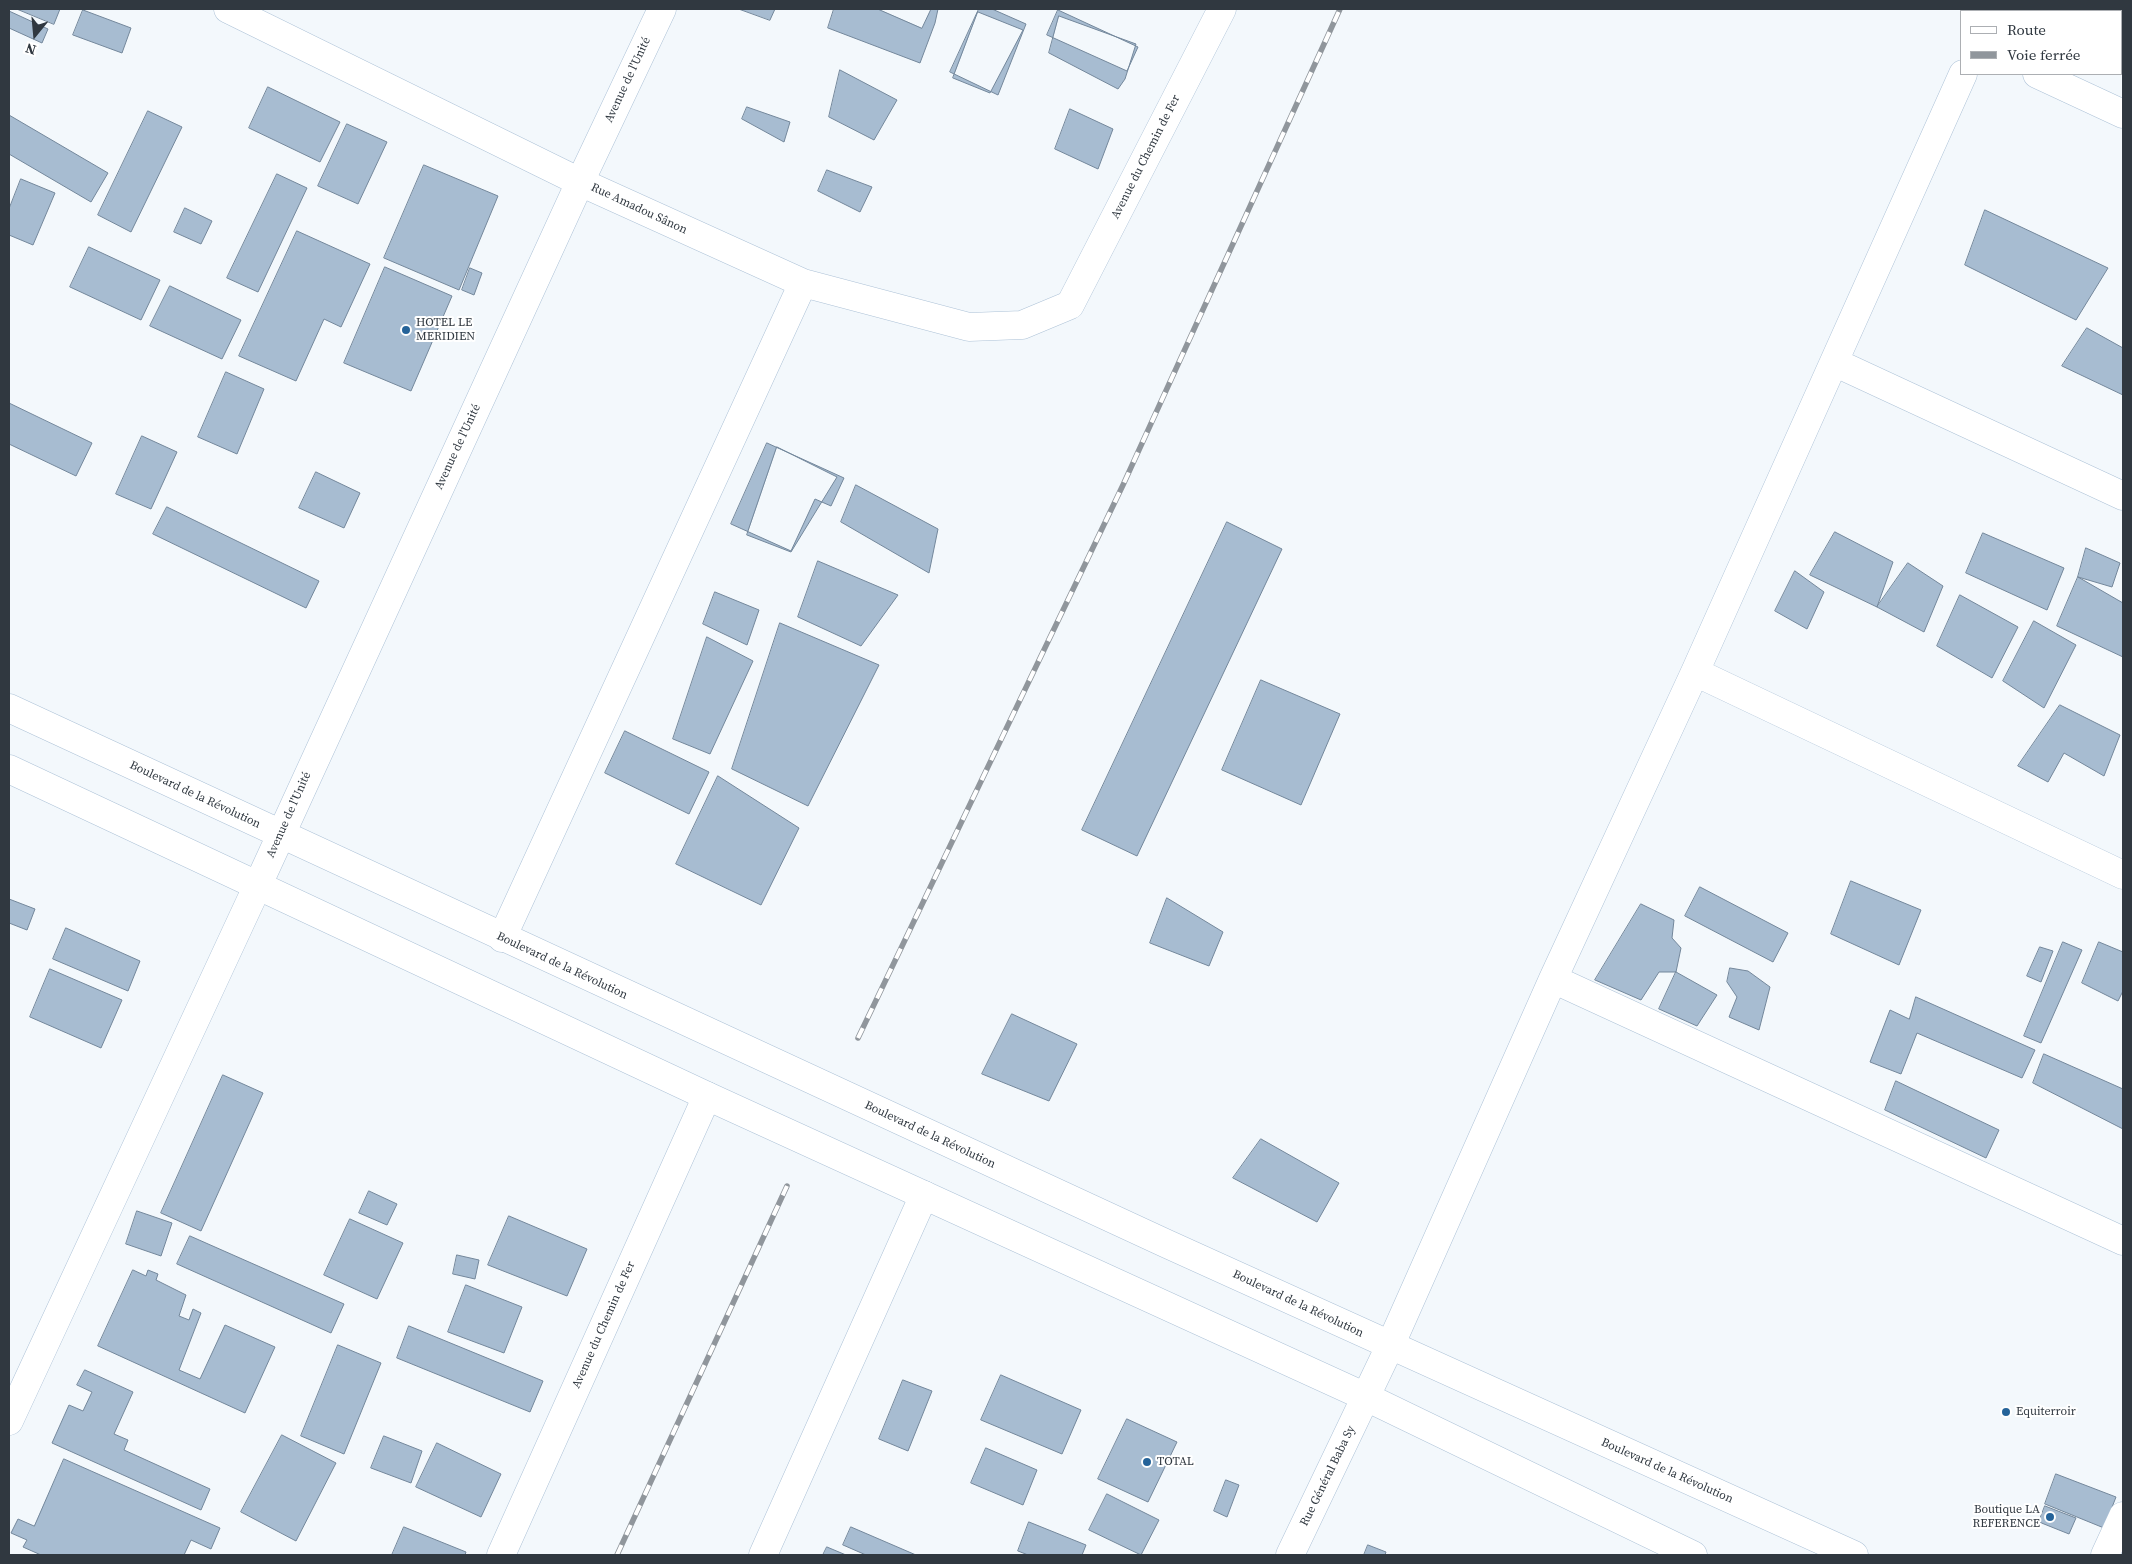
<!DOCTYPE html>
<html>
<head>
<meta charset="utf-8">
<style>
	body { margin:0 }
	#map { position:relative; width:2132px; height:1564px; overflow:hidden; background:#f3f8fc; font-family:"Source Serif 4",serif }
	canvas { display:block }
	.frame { position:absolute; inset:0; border:10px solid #303840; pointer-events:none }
	.legend { position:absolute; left:1960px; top:10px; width:162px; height:65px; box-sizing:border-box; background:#fff; border:1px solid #acafb3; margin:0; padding:6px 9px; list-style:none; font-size:15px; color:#303840 }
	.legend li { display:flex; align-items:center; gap:10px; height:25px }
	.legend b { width:25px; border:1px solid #acafb3 }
	.north { position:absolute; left:10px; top:10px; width:50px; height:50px; -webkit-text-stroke:4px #fff; paint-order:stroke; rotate:197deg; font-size:14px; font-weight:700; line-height:20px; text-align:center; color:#303840 }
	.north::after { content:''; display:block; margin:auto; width:18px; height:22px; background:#303840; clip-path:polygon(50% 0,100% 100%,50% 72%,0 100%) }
</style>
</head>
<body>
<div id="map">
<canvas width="2132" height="1564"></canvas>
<div class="frame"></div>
<ul class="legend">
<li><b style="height:6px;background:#fff"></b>Route</li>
<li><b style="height:6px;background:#90969c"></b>Voie ferrée</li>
</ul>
<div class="north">N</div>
</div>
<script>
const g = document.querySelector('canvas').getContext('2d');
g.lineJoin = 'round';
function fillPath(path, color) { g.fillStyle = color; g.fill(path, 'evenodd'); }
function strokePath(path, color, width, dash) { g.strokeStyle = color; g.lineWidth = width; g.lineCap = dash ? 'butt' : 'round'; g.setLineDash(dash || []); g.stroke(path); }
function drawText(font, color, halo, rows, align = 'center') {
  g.font = font + ' "Source Serif 4",serif'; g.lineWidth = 4; g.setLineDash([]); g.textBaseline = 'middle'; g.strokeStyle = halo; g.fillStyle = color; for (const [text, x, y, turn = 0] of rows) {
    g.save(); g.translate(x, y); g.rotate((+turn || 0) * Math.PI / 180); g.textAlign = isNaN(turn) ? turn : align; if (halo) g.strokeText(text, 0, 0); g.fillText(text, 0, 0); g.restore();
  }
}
const building = new Path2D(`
	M17,9H60L54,24Z
	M739,9H775L770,20Z
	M834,9H938L935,23L920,63L828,28Z
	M878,9H931L922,28Z
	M979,9H992L1026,24L998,95L950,72Z
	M83,10L131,28L122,53L73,35Z
	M1058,10L1138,47L1127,71L1047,35Z
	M9,11L48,29L42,43L9,28Z
	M978,12L1023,30L990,93L953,78Z
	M1059,16L1136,44L1125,79L1118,89L1049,53Z
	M840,70L897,100L874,140L829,117Z
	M268,87L340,122L320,162L249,128Z
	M747,107L790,122L784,142L742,119Z
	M1070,109L1113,129L1098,169L1055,149Z
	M148,111L182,127L131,232L98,215Z
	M9,115L108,173L91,202L9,154Z
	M347,124L387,142L358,204L318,186Z
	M424,165L498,196L459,290L384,258Z
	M827,170L872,187L860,212L818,191Z
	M277,174L307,188L258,292L227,278Z
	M21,179L55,193L33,245L9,235V209Z
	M185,208L212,221L201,244L174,232Z
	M1985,210L2108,268L2076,320L1965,265Z
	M297,231L370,264L341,327L324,319L296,381L239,356Z
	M89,247L160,280L141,320L70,287Z
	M385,267L452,296L411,391L344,363Z
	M470,268L482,273L474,295L462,290Z
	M170,286L241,320L222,359L150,326Z
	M2087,328L2123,348V395L2062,366Z
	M226,372L264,389L237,454L198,437Z
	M9,403L92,443L76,476L9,444Z
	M142,436L177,452L151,509L116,494Z
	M767,443L844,478L831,506L815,499L791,551L731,524Z
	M777,447L837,477L791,552L747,535Z
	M316,472L360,493L344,528L299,508Z
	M856,485L938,529L929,573L841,522Z
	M167,507L319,581L306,608L153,534Z
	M1227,522L1282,549L1137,856L1082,830Z
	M1835,532L1893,562L1877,607L1810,575Z
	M1983,533L2064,568L2047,610L1966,573Z
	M2086,548L2120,563L2112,587L2078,577Z
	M818,561L898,595L861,646L798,617Z
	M1908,563L1943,586L1924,632L1877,607Z
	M1795,571L1824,592L1807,629L1775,611Z
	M2078,577L2123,603V657L2057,626Z
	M715,592L759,610L747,645L703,624Z
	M1960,595L2018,627L1992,678L1937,646Z
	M2034,621L2076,645L2044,708L2003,681Z
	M780,623L879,665L808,806L732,769Z
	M707,637L753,661L710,754L673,739Z
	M1261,680L1340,714L1301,805L1222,770Z
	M2060,705L2120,735L2104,776L2064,753L2048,782L2018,766Z
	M625,731L709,772L689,814L605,773Z
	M718,776L799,828L761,905L676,864Z
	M1851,881L1921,910L1899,965L1831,934Z
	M1700,887L1788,933L1773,962L1685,916Z
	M1167,898L1223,932L1209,966L1150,943Z
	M9,899L35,909L27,930L9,923Z
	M1641,904L1674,920L1672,938L1681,948L1676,972H1659L1641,1000L1595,980Z
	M66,928L140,961L128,991L53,959Z
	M2063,942L2082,950L2041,1043L2024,1036Z
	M2099,942L2123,952V991L2118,1001L2082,983Z
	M2040,947L2053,951L2041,982L2027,976Z
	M1730,968L1748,971L1770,987L1759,1030L1729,1017L1737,997L1727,982Z
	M50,969L122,1000L101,1048L30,1017Z
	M1676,972L1717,995L1697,1026L1659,1009Z
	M1916,997L2035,1050L2022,1078L1917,1033L1901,1074L1870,1062L1890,1010L1909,1019Z
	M1012,1014L1077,1044L1049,1101L982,1074Z
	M2044,1054L2123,1089V1129L2033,1083Z
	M223,1075L263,1093L201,1231L161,1213Z
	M1896,1081L1999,1130L1986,1158L1885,1110Z
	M1261,1139L1339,1183L1317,1222L1233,1178Z
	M369,1191L397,1204L387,1225L359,1213Z
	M137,1211L172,1223L161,1256L126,1244Z
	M509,1216L587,1249L567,1296L488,1265Z
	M350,1219L403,1243L377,1299L324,1275Z
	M190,1236L344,1304L331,1333L177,1264Z
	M457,1255L479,1260L475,1279L453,1274Z
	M133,1270L146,1276L148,1270L158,1274L156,1280L186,1295L179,1316L189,1320L193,1309L201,1313L179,1370L200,1379L225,1325L275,1347L245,1413L98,1346Z
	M466,1285L522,1307L504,1353L448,1332Z
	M409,1326L543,1381L530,1412L397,1358Z
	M338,1345L381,1363L344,1454L301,1436Z
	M85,1370L133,1392L114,1434L128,1440L124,1450L210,1489L201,1510L52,1443L69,1405L83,1411L92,1392L77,1385Z
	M1001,1375L1081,1410L1062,1454L981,1420Z
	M903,1380L932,1391L908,1451L879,1439Z
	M1127,1419L1177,1442L1148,1502L1098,1479Z
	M282,1435L336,1463L296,1541L241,1512Z
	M384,1436L422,1451L411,1483L371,1468Z
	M437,1443L501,1474L481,1517L416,1487Z
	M986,1448L1037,1470L1023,1505L971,1483Z
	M64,1459L220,1528L211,1549L191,1540L184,1555H41L23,1547L27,1540L11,1533L18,1519L34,1526Z
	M2056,1474L2116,1497L2104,1528L2045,1504Z
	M1226,1480L1239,1485L1227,1517L1214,1511Z
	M1107,1494L1159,1520L1141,1555L1089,1530Z
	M2045,1506L2076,1518L2069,1534L2039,1522Z
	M1029,1522L1086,1545L1082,1555H1028L1018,1551Z
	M404,1527L466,1552L465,1555H392Z
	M851,1527L916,1555H866L843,1545Z
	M1368,1545L1386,1552L1385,1555H1364Z
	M827,1547L846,1555H823Z`);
const minor = new Path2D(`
	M228,9L580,182L803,283L969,327L1022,325L1070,305L1222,9
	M1992,11L1993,9
	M2037,74L2123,114
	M1834,362L2123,496
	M1695,672L2123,875
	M502,938L803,283
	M1553,979L2123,1241
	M9,1421L257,887
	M501,1555L707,1096
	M763,1555L924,1195
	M1290,1555L1390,1346L1553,979L1695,672L1963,74
	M2105,1555L2123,1516`);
const major = new Path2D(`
	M9,708L1165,1243L1854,1555
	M9,769L707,1096L1366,1397L1693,1555
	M257,887L580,182L662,9`);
const rail = new Path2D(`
	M858,1038L1123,485L1340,9
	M617,1555L787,1186`);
const markers = [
	[406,330,5,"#256399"],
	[2006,1412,5,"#256399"],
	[1147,1462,5,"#256399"],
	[2050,1517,5,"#256399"]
];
const streetNames = [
	["Avenue de l'Unité",628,80,-65],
	["Avenue du Chemin de Fer",1146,157,-63],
	["Rue Amadou Sânon",639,209,25],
	["Avenue de l'Unité",458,447,-65],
	["Boulevard de la Révolution",195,795,25],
	["Avenue de l'Unité",289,815,-66],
	["Boulevard de la Révolution",562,966,25],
	["Boulevard de la Révolution",930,1135,25],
	["Boulevard de la Révolution",1298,1304,25],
	["Avenue du Chemin de Fer",604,1325,-66],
	["Boulevard de la Révolution",1667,1471,24],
	["Rue Général Baba Sy",1328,1476,-64]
];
const poiNames = [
	["HOTEL LE",416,323],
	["MERIDIEN",416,337],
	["Equiterroir",2016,1412],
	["TOTAL",1157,1462],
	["Boutique LA",2040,1510,"right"],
	["REFERENCE",2040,1524,"right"]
];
fillPath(building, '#a7bcd1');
strokePath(building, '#73879b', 1);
strokePath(minor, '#adc2d7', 29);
strokePath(major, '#adc2d7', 29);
strokePath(minor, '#fff', 28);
strokePath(major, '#fff', 28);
strokePath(rail, '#90969c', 5.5);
strokePath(rail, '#fff', 4, [11]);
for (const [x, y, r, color] of markers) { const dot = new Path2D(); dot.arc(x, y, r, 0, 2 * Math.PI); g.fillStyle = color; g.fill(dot); strokePath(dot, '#fff', 2); }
drawText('12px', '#303840', '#fff', streetNames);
drawText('12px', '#303840', '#fff', poiNames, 'left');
</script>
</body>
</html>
